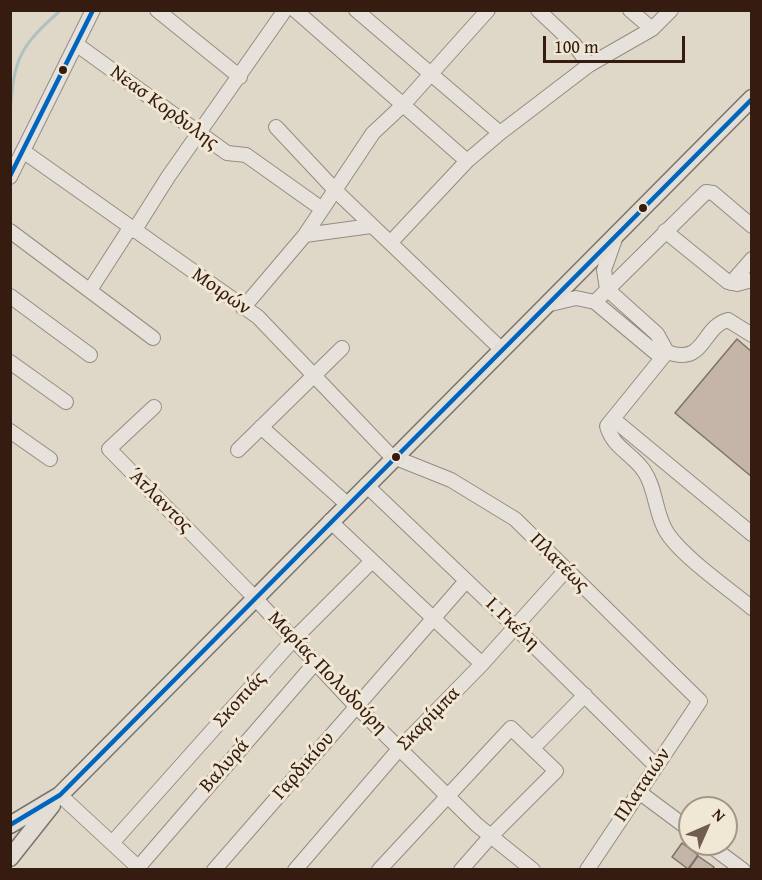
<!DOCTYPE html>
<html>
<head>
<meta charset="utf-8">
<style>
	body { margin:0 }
	#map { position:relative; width:762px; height:880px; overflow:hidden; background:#dfd8c8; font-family:"Gentium Book Plus",serif }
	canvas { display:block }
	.frame { position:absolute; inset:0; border:12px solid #351b10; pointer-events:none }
	.north { position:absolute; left:678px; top:796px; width:60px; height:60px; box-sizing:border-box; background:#f0e8d5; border:2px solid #a59686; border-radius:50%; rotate:45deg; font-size:16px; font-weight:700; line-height:24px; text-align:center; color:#351b10 }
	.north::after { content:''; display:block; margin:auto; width:21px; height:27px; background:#705d50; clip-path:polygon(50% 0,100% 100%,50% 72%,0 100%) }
	.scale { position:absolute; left:543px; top:36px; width:142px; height:27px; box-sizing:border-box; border:3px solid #351b10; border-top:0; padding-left:8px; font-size:18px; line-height:21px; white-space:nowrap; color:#351b10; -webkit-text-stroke:4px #f0e8d5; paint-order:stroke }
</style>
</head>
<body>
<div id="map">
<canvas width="762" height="880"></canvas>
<div class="frame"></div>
<div class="north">N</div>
<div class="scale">100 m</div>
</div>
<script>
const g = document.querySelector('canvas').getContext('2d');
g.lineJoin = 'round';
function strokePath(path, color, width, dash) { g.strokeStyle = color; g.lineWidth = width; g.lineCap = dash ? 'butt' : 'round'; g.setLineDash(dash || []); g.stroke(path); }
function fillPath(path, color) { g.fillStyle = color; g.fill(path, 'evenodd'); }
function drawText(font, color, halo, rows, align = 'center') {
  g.font = font + ' "Gentium Book Plus",serif'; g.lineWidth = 6; g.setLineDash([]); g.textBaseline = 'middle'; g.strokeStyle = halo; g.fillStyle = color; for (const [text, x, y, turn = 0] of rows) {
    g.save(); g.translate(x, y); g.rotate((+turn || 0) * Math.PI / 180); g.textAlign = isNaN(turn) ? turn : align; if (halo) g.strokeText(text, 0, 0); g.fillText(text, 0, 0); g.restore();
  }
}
const stream = new Path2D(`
	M10,114C14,58 19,47 61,10`);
const building = new Path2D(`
	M737,339L752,352V477L675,413Z
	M682,843L698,855L688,869L672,857Z
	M698,856L714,867L712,870H688Z`);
const minor = new Path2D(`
	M157,10L240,77
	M295,10L467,161
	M356,10L500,133
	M538,10L574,44L589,65
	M630,10L652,29
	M76,44L227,153L246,155L315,204
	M276,127L336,191L501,349
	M23,151L258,317L391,456L451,480L515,519L700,701L587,870
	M10,177L93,10
	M10,231L153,338
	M134,231L168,177L285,10
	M665,231L728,282L737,284L752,280
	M305,235L373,133L403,105L488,10
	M616,236L604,270L607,289L657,334L667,352
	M391,242L467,161L500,133L589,65L652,29L671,10
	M731,283L752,259
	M90,290L130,228
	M10,296L90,355
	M595,302L706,192L713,193L752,226
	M546,305L576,298L595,302L662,358
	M243,308L305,235L371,226
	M667,352L607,426C613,448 632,453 644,471C656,488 655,513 666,531C680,555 729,589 752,608
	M667,352C706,366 701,327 728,320L752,335
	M10,362L66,402
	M154,407L109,449L254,597L356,706L477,825L533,870
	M613,419L752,534
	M261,427L347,504
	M10,431L50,459
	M238,450L342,348
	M366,485L515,627L656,766
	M330,521L482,664
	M533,748L585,695
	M639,792L690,830
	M60,795L141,870
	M112,843L293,640L372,561
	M708,844L743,870
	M136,870L315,663
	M214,870L466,581
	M295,870L400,748L482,664L566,570
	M379,870L511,728L556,771L490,837L461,870`);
const major = new Path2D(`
	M10,825L60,795L752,98
	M10,858L52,805`);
const bus1 = new Path2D(`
	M10,176L93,10
	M10,825L60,795L752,99`);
const markers = [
	[63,70,5,"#351b10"],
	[643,208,5,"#351b10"],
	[396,457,5,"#351b10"]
];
const streetNames = [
	["Νεασ Κορδυλης",164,108,36],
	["Μοιρών",221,292,35],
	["Άτλαντος",160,501,45],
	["Πλατέως",559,563,45],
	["Ι. Γκέλη",512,624,44],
	["Μαρίας Πολυδούρη",327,673,46],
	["Σκοπιάς",240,700,-48],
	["Σκαρίμπα",429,719,-46],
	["Βαλυρά",225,766,-49],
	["Γαρδικίου",304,766,-49],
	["Πλαταιών",643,785,-56]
];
strokePath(stream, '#afc2c0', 3);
fillPath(building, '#c5b4a8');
strokePath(building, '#7b7369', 1.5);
strokePath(minor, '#948c82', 16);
strokePath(major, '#7b7369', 19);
strokePath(minor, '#e6e2db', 14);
strokePath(major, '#e2ded5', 16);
strokePath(bus1, '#0065bd', 4.5);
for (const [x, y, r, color] of markers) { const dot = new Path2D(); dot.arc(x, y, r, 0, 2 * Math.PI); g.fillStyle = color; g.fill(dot); strokePath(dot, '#f0e8d5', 2); }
drawText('20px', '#351b10', '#f0e8d5', streetNames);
</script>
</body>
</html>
